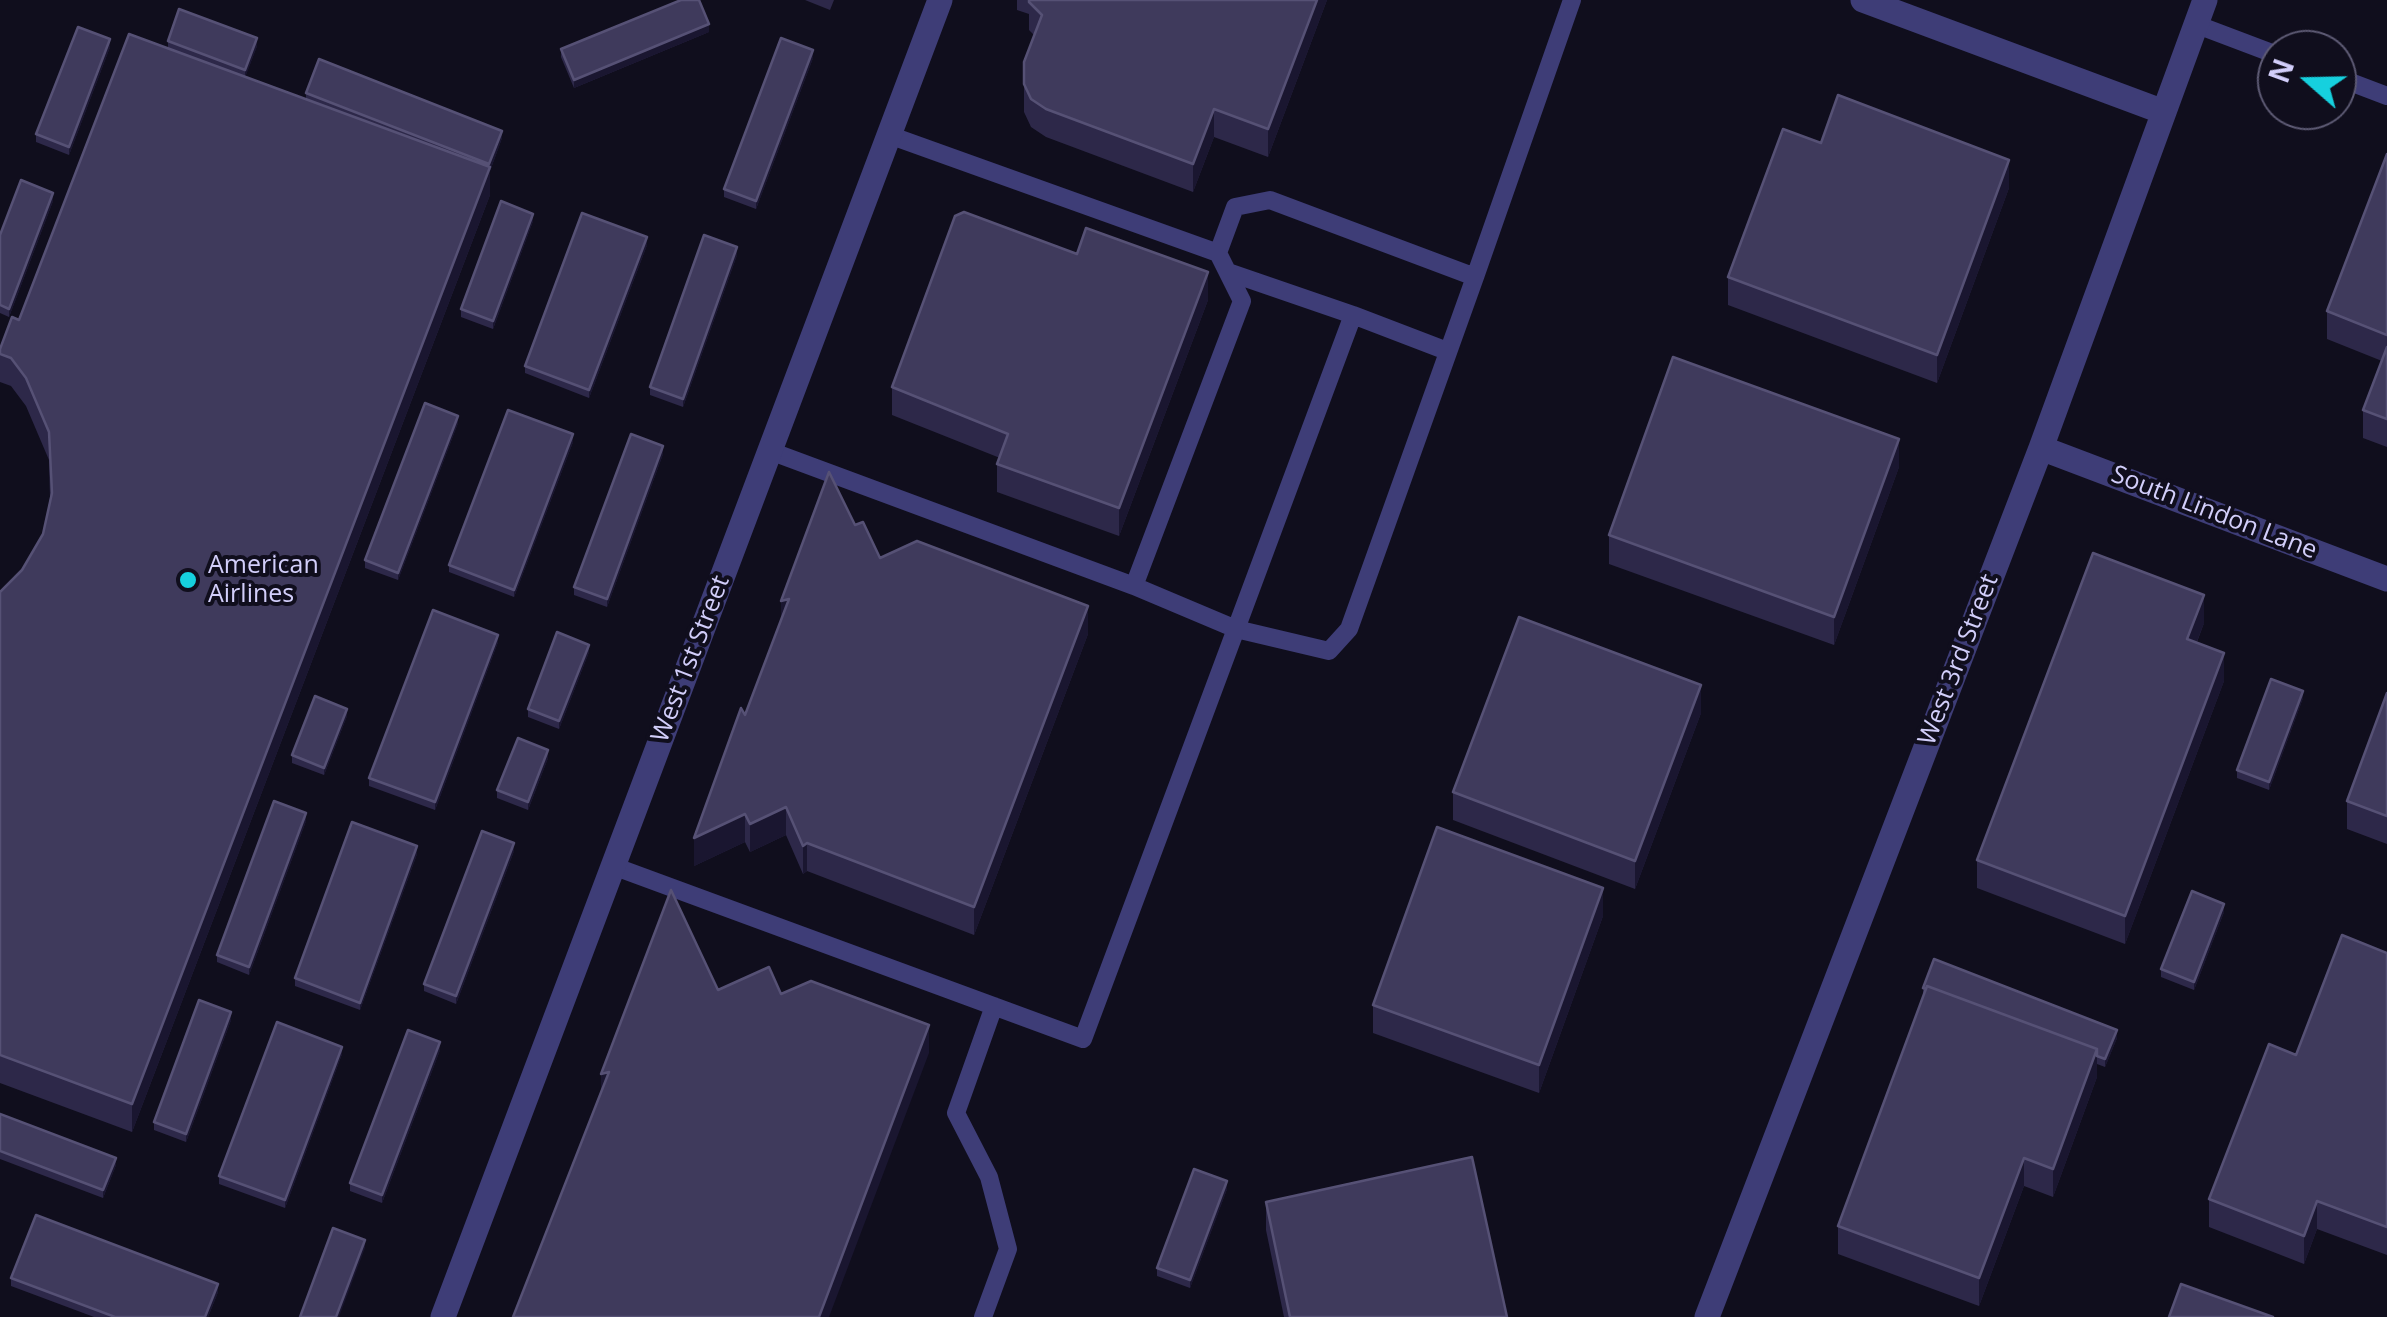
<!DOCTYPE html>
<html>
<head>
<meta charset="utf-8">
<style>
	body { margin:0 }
	#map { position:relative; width:2387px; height:1317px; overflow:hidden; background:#100e1d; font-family:"Open Sans",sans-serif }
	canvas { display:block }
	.north { position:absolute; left:2257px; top:30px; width:100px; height:100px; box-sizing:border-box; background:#100e1d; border:2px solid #5e5b75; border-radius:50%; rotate:290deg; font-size:28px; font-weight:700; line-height:40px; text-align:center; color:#d2cefa }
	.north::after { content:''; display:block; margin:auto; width:35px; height:45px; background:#16d0de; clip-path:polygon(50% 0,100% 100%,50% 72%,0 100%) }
</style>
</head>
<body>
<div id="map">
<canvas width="2387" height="1317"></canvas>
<div class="north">N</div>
</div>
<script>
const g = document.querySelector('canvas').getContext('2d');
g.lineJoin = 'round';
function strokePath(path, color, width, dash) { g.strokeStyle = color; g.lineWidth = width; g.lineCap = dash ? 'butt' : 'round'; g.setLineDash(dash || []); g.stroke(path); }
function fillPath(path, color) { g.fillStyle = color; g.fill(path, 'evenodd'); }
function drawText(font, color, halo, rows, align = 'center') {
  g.font = font + ' "Open Sans",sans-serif'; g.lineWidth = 8; g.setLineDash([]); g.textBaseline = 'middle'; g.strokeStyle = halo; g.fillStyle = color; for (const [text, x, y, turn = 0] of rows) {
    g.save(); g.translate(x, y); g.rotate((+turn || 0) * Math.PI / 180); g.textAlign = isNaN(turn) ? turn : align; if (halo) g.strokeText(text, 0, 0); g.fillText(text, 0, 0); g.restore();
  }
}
const service = new Path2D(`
	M2195,24L2277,55
	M2337,77L2387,96
	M1218,253L1235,207L1270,200L1475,277L1572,0
	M1228,272L1353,315L1236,629L1329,651L1349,629L1475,277
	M1353,315L1447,351
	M770,451L1134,586L1242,301L1218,253L889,135
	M613,866L1083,1039L1236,629L1134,586
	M983,1317L1008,1249L989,1177L956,1113L994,1006`);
const minor = new Path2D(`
	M1863,0L2161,111
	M2041,448L2387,579
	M443,1317L940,0
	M1707,1317L2041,448L2205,0`);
const wall = new Path2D(`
	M805,0H834L830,10Z
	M1017,0H1327L1268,157L1214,137L1193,192L1046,137L1031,127L1024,112V62L1034,35L1029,30V14L1017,10Z
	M709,32L574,88L561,57V49Z
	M168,41L257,46L245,77L306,99V93L502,138L490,171V195L132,1132L0,1083V592L22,570L43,534L50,498L49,460L26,406L11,386L0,382V349L19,320L168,48Z
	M110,47L69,155L36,142V134Z
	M813,58L756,209L724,197V189Z
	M1821,143L2009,188L1937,383L1728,305V277Z
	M2387,154V447L2363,438V410L2382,361L2327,339V311Z
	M53,201L9,317L0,313V235Z
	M533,221L493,329L461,317V309Z
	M647,245L589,398L525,373V366Z
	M1077,254L1208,300L1119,536L997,492V464L1000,458L892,415V387Z
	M737,255L683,407L650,395V387Z
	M458,423L398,580L365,568V560Z
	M573,442L514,597L449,572V565Z
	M663,454L607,607L574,595V587Z
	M1899,467L1834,645L1609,564V535Z
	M855,525L880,558L1088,634L974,935L807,871L803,874L786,835L750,852L745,842L694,866L745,715Z
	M2204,623L2197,642L2224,681L2125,944L1977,888V860Z
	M498,642L435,810L369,786V778Z
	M589,652L559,729L528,717V709Z
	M2387,693V844L2347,829V801Z
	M2303,698L2269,790L2237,778V770Z
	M1701,713L1635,889L1453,820V792Z
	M347,716L324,775L292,763V755Z
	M548,758L528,810L497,798V790Z
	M306,821L249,975L217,962V955Z
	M514,851L456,1004L424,991V984Z
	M417,854L360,1010L295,986V978Z
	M2224,912L2194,990L2161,977V969Z
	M1603,916L1539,1093L1373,1033V1005Z
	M2387,953V1255L2317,1229L2304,1264L2209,1227V1199L2296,1055Z
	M1923,988L2117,1038L2105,1067L2097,1064V1077L2053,1197L2024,1186L1979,1306L1838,1254V1226L1923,996Z
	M231,1020L186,1142L154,1130V1122Z
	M440,1050L382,1203L350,1191V1183Z
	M342,1054L285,1208L219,1184V1176Z
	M0,1114L116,1165L103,1198L0,1159Z
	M1227,1189L1190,1288L1157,1276V1268Z
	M1266,1202L1507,1317H1284L1266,1230Z
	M11,1278L218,1292L208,1317H94L11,1286Z`);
const shadedWall = new Path2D(`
	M1317,0H1327L1268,157V129Z
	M709,24V32L574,88V80Z
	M257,38V46L245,78V70Z
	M110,39V47L69,155V147Z
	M813,50V58L756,209V201Z
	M1214,109V137L1193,192V164Z
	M502,131V138L490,171V195L132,1132V1104L489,168V164Z
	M2009,160V188L1937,383V355Z
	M53,193V201L9,317V309Z
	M533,214V221L493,329V321Z
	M647,237V245L589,398V390Z
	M737,247V255L683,407V399Z
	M1208,272V300L1119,536V508Z
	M458,416V423L398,580V573Z
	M573,434V442L514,597V590Z
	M1899,439V467L1834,645V617Z
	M663,446V454L607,607V599Z
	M2204,595V623L2187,667V639Z
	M789,599L781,629V601Z
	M1088,606V634L974,935V907Z
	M498,635V642L435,810V802Z
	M589,645V652L559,729V721Z
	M2224,653V681L2125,944V916Z
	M1701,685V713L1635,889V861Z
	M2303,691V698L2269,790V782Z
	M347,709V716L324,775V768Z
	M548,750V758L528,810V802Z
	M786,807V835L750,852V824Z
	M306,813V821L249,975V967Z
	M745,814V842L694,866V838Z
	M514,843V851L456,1004V996Z
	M807,843V871L803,874V846Z
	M417,846V854L360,1010V1003Z
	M1603,888V916L1539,1093V1065Z
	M2224,904V912L2194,990V982Z
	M231,1012V1020L186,1142V1134Z
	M929,1025V1053L829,1317H819Z
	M2117,1030V1038L2105,1067V1059Z
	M440,1042V1050L382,1203V1195Z
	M342,1047V1054L285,1208V1200Z
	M2097,1049V1077L2053,1197V1169Z
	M609,1072L601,1102V1074Z
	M116,1158V1165L103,1198V1190Z
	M2024,1158V1186L1979,1306V1278Z
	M1227,1181V1189L1190,1288V1280Z
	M2317,1201V1229L2304,1264V1236Z
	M365,1240V1248L339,1317H336Z
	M218,1284V1292L208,1317H205Z`);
const building = new Path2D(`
	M681,0H699L709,24L574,80L561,49Z
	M1029,0H1317L1268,129L1214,109L1193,164L1046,109L1031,99L1024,84V62L1042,15L1029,2Z
	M179,9L257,38L245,70L168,41Z
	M78,27L110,39L69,147L36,134Z
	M129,34L490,167L132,1104L0,1055V592L22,570L43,534L52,493L49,432L26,378L11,358L0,354V349L12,317L19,320Z
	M781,38L813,50L756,201L724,189Z
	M319,59L502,131L489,164L306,93Z
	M1838,95L2009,160L1937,355L1728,277L1783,129L1821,143Z
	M2387,154V335L2327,311Z
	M21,180L53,193L9,309L0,305V235Z
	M501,201L533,214L493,321L461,309Z
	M964,212L1077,254L1086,228L1208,272L1119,508L997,464L1008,434L892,387L955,216Z
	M582,213L647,237L589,390L525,366Z
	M704,235L737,247L683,399L650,387Z
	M2387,347V419L2363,410Z
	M1673,357L1899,439L1834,617L1609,535Z
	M425,403L458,416L398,573L365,560Z
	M508,410L573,434L514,590L449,565Z
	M631,434L663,446L607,599L574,587Z
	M829,472L855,525L863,522L880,558L917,541L1088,606L974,907L807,843L803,846L786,807L750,824L745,814L694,838L741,708L745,715L789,599L781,601Z
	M2093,553L2204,595L2187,639L2224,653L2125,916L1977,860Z
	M433,610L498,635L435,802L369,778Z
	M1519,617L1701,685L1635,861L1453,792Z
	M557,632L589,645L559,721L528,709Z
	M2271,679L2303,691L2269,782L2237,770Z
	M2387,693V816L2347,801Z
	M315,696L347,709L324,768L292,755Z
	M518,738L548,750L528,802L497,790Z
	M274,801L306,813L249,967L217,955Z
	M352,822L417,846L360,1003L295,978Z
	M1437,827L1603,888L1539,1065L1373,1005Z
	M482,831L514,843L456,996L424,984Z
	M671,890L718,990L769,967L781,994L811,981L929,1025L819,1317H513L609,1072L601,1074Z
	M2192,891L2224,904L2194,982L2161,969Z
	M2342,935L2387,953V1227L2317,1201L2304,1236L2209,1199L2269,1044L2296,1055Z
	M1934,959L2117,1030L2105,1059L2097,1056V1049L1927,986L1926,989L1923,988Z
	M1927,986L2097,1049L2053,1169L2024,1158L1979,1278L1838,1226Z
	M199,1000L231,1012L186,1134L154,1122Z
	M277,1022L342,1047L285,1200L219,1176Z
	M408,1030L440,1042L382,1195L350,1183Z
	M0,1114L116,1158L103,1190L0,1151Z
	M1472,1157L1507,1317H1290L1266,1202Z
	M1194,1169L1227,1181L1190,1280L1157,1268Z
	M36,1215L218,1284L205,1317H115L11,1278Z
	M333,1228L365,1240L336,1317H300Z
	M2181,1284L2273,1317H2169Z`);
const markers = [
	[188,580,10,"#16d0de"]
];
const streetNames = [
	["South Lindon Lane",2214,513,21],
	["West 1st Street",691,659,-69],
	["West 3rd Street",1959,660,-69]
];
const poiNames = [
	["American",208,566],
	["Airlines",208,595]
];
strokePath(service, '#3e3d77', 18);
strokePath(minor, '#3e3d77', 25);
fillPath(wall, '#2d2849');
fillPath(shadedWall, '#1a1630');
fillPath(building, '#3f3a5c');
strokePath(building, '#565175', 2.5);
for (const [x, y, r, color] of markers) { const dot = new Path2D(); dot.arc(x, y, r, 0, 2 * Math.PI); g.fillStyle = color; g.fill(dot); strokePath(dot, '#100e1d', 4); }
drawText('25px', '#d2cefa', '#100e1d', streetNames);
drawText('25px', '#d2cefa', '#100e1d', poiNames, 'left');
</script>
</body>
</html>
